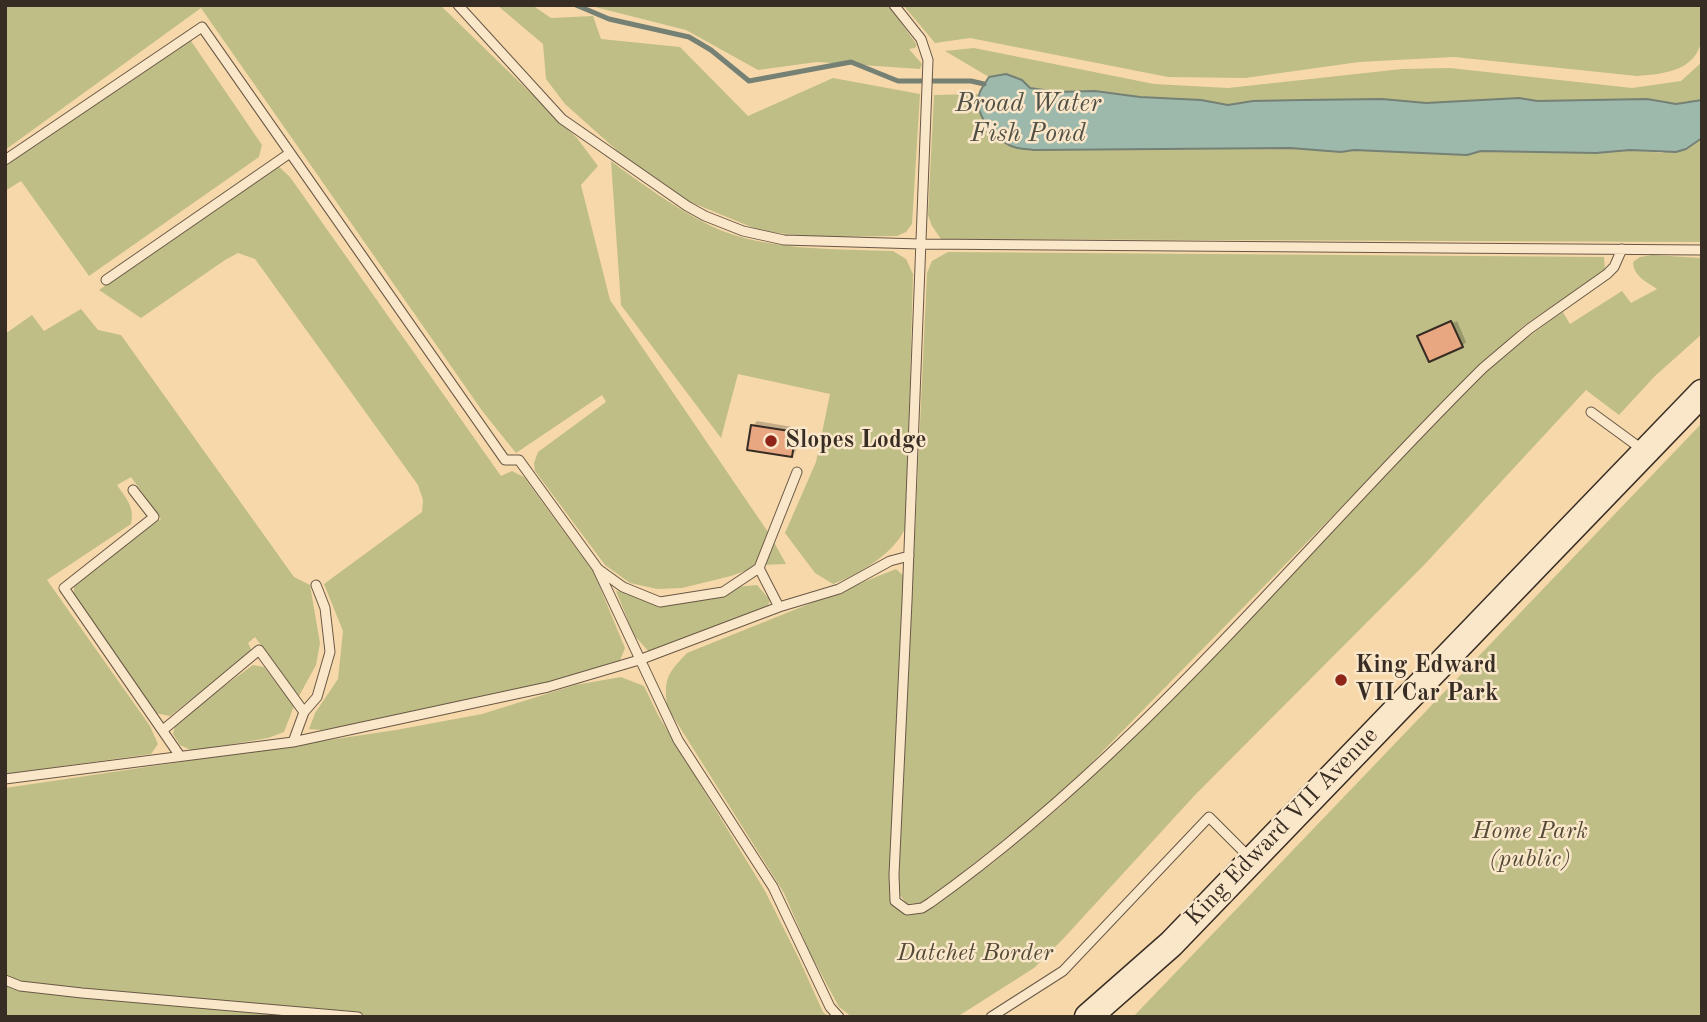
<!DOCTYPE html>
<html>
<head>
<meta charset="utf-8">
<style>
	body { margin:0 }
	#map { position:relative; width:1707px; height:1022px; overflow:hidden; background:#f7d8aa; font-family:"Old Standard TT",serif }
	canvas { display:block }
	.frame { position:absolute; inset:0; border:7px solid #382d24; pointer-events:none }
</style>
</head>
<body>
<div id="map">
<canvas width="1707" height="1022"></canvas>
<div class="frame"></div>
</div>
<script>
const g = document.querySelector('canvas').getContext('2d');
g.lineJoin = 'round';
function fillPath(path, color) { g.fillStyle = color; g.fill(path, 'evenodd'); }
function strokePath(path, color, width, dash) { g.strokeStyle = color; g.lineWidth = width; g.lineCap = dash ? 'butt' : 'round'; g.setLineDash(dash || []); g.stroke(path); }
function drawText(font, color, halo, rows, align = 'center') {
  g.font = font + ' "Old Standard TT",serif'; g.lineWidth = 5; g.setLineDash([]); g.textBaseline = 'middle'; g.strokeStyle = halo; g.fillStyle = color; for (const [text, x, y, turn = 0] of rows) {
    g.save(); g.translate(x, y); g.rotate((+turn || 0) * Math.PI / 180); g.textAlign = isNaN(turn) ? turn : align; if (halo) g.strokeText(text, 0, 0); g.fillText(text, 0, 0); g.restore();
  }
}
const green = new Path2D(`
	M5,5H440L577,138L598,166L581,185L610,300L770,535L786,564L761,565L731,576L682,588L657,589L630,583L605,565L535,471L534,463L538,452L606,402L602,395L516,453L483,412L201,8L5,150Z
	M497,5H532L551,18L593,16L601,39L680,47L748,116L833,78L920,94L912,224L906,232L897,236L814,237L761,231L688,201L630,162L565,104L546,79L543,44Z
	M587,5H888L917,45L915,48L909,49L922,64L920,69L817,62L758,70L686,30Z
	M903,5H1699C1703,14 1702,24 1702,33C1701,70 1666,74 1637,76L1454,57L1359,62L1245,78L1168,77L970,38L935,43Z
	M189,38L262,145L259,157L89,276L21,181L5,191V162Z
	M974,48L1154,84L1228,88L1402,69L1450,68L1632,88L1681,81L1702,62V100L1676,104L1606,101H1537L1519,98L1426,103L1382,99L1303,100L1253,101L1228,105L1201,100L1140,97L1092,91L1057,92L1030,88L1022,80L1006,74L989,77L945,51Z
	M979,94C979,128 1000,147 1033,150L1290,148L1341,152L1354,150L1467,155L1481,151L1595,153L1630,150L1662,153L1702,138V242L941,239L932,226L928,215L934,95Z
	M611,161C643,185 675,208 711,226C764,251 835,249 893,251L906,259L913,274L906,526C896,553 859,574 833,584L815,573L785,533L816,462L830,394L738,374L721,438L621,305Z
	M276,164L290,177L501,476L512,471L524,477L594,573L625,648L619,663L468,704L322,730L309,729L315,713L338,679L343,631L324,584L422,512L423,500L418,485L255,259L238,253L225,260L141,318L99,290Z
	M948,252L1604,257L1605,270L1523,326L1442,404L1060,795L924,903L907,904L900,895L899,878L927,273L932,261Z
	M1652,255L1702,258V334L1655,376L1619,415L1586,390L1425,564L1195,795L1063,939L1034,968L957,1017H852L839,1007L810,953L784,893L667,707C664,678 667,674 687,653L896,569L905,577L889,892L894,906L904,914L919,913L930,908L993,863L1060,807L1257,611L1466,390C1497,361 1528,336 1563,312L1570,324L1622,291L1631,303L1657,289C1646,281 1634,277 1633,262L1640,257Z
	M81,309L98,330L121,335L294,577L310,585L320,643L316,665L299,696L255,637L248,643L252,651L170,716L155,713L73,600L75,577L161,519L131,477L117,485C126,498 135,507 131,524L47,580L150,726L158,744L151,754L5,774V334L32,315L44,331Z
	M1702,423V1017H1133Z
	M757,585L770,600L766,612L649,652L634,635L616,591L668,601L735,587Z
	M253,665L264,667L294,706L284,732L268,738L193,751L180,745L173,734L176,721Z
	M621,677L644,686L658,715L765,891L799,959L823,1012L829,1017H5V788L396,730L482,714L575,685Z`);
const water = new Path2D(`
	M1006,74L1022,80L1030,88L1057,92L1095,91L1140,97L1201,100L1228,105L1253,101L1303,100L1382,99L1426,103L1519,98L1537,101L1647,99L1676,104L1702,100V138L1686,149L1676,152L1630,150L1596,153L1481,151L1467,155L1354,150L1341,152L1290,148L1033,150C1026,149 1018,149 1011,146C993,138 972,112 980,92C982,87 986,82 989,77Z`);
const shadow = new Path2D(`
	M1457,321L1466,342L1462,346L1422,336Z
	M757,421L799,428L796,451L791,456L753,426Z`);
const stream = new Path2D(`
	M576,5L609,19L689,37L711,50L749,81L851,62L898,81H971L984,84`);
const building = new Path2D(`
	M1451,321L1463,347L1429,362L1417,336Z
	M751,425L796,432L792,457L747,450Z`);
const lane = new Path2D(`
	M458,5L562,119L687,206L705,216L743,231L784,240L920,244L1702,250
	M894,5L921,39L928,60L907,601L894,875L895,901L907,910L922,908L930,903C1140,754 1301,548 1483,368L1529,329L1607,274L1614,267L1622,249
	M5,160L202,27L505,460H519L598,569L623,587L660,602L723,592L759,568
	M106,280L290,153
	M1591,412L1643,450
	M133,490L154,517L64,588L180,756
	M598,570L678,740L773,887L830,1007L839,1017
	M779,607L759,568L797,472
	M163,730L259,650L304,712
	M293,742L304,712L317,697L330,652L325,608L316,585
	M5,779L293,742L548,687L639,660L779,607L839,589L890,561L909,556
	M5,980L20,986L82,993L358,1017
	M991,1017L1063,971L1209,817L1249,857`);
const secondary = new Path2D(`
	M1088,1017L1171,944L1702,393`);
const markers = [
	[771,441,7,"#8f2418"],
	[1341,680,7,"#8f2418"]
];
const poiNames = [
	["Slopes Lodge",785,441],
	["King Edward",1355,666],
	["VII Car Park",1355,694]
];
const streetNames = [
	["King Edward VII Avenue",1282,827,-46]
];
const parkNames = [
	["Home Park",1530,832],
	["(public)",1530,860],
	["Datchet Border",975,954]
];
const waterNames = [
	["Broad Water",1028,104],
	["Fish Pond",1028,134]
];
fillPath(green, '#bfbe87');
fillPath(water, '#9db9ab');
strokePath(water, '#758175', 2);
fillPath(shadow, '#0003');
strokePath(stream, '#758175', 5);
fillPath(building, '#e8a780');
strokePath(building, '#382d24', 2);
strokePath(lane, '#685846', 11);
strokePath(secondary, '#382d24', 29);
strokePath(lane, '#fae6c8', 9);
strokePath(secondary, '#fae6c8', 26);
for (const [x, y, r, color] of markers) { const dot = new Path2D(); dot.arc(x, y, r, 0, 2 * Math.PI); g.fillStyle = color; g.fill(dot); strokePath(dot, '#fae6c8', 2.5); }
drawText('bold 24px', '#382d24', '#fae6c8', poiNames, 'left');
drawText('24px', '#382d24', '#fae6c8', streetNames);
drawText('italic 24px', '#534a38', '#fae6c8', parkNames);
drawText('italic 26px', '#515046', '#fae6c8', waterNames);
</script>
</body>
</html>
